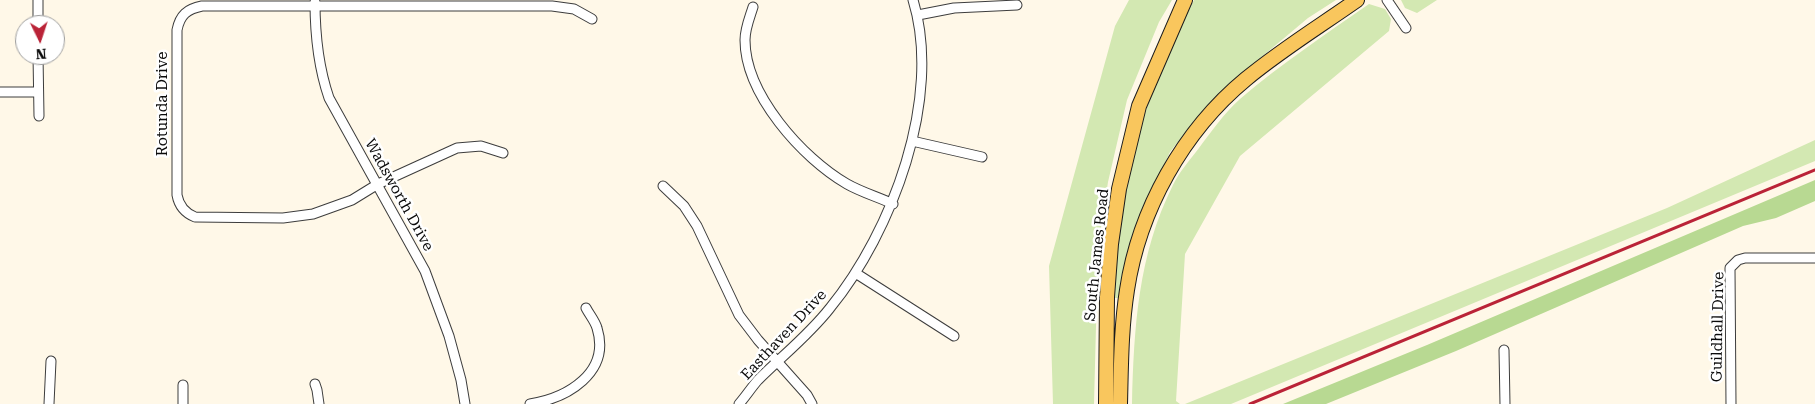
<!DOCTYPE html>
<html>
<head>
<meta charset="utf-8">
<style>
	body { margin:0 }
	#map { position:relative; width:1815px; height:404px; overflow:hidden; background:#fff8e8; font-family:"Roboto Serif",serif }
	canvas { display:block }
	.north { position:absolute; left:15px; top:15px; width:50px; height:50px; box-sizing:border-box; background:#fff; border:1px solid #9d9d9d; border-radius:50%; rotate:176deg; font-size:14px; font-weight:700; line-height:20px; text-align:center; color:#0a0a0a }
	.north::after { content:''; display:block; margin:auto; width:18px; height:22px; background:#ba2337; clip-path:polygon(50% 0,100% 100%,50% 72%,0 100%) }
</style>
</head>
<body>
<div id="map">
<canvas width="1815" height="404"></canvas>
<div class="north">N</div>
</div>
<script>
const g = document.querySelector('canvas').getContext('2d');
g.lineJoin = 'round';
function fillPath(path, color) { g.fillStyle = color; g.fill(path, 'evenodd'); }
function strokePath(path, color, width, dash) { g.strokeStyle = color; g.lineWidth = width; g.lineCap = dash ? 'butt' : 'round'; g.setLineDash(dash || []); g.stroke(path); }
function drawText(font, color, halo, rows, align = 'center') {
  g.font = font + ' "Roboto Serif",serif'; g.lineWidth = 5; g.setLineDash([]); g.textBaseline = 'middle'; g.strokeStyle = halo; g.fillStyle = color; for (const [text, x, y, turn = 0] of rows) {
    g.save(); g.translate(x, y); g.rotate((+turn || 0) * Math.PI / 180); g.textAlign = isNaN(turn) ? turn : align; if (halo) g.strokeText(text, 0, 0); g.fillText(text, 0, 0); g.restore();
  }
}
const green = new Path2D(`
	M1129,0H1172L1159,22L1127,100L1108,182L1098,248L1094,404H1053L1049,266L1115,26Z
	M1194,0H1336L1308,18L1252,65L1199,115L1170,152L1145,205L1127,258L1119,298H1114C1118,254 1119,207 1130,164C1144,107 1167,52 1194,0Z
	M1401,0H1437L1417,13L1405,8Z
	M1369,4L1385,9L1391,19L1389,31L1240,156L1185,254L1176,401L1180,404H1132C1134,327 1138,255 1173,185C1179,172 1190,160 1199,148C1211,132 1225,112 1240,99C1281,64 1326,34 1369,4Z
	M1815,140V161L1231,404H1185L1667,208Z`);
const forest = new Path2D(`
	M1815,180V201L1776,218L1743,226L1456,351L1326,404H1283L1427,345Z`);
const minor = new Path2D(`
	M1387,0L1406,28
	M315,2C315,35 318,66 329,98L425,271L449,336L461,380L465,404
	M753,7C750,17 745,28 745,40C745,94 802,158 847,184C861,192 878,197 893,204
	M918,15L954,8L1017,5
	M38,25V0
	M38,55L39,116
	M0,92H38
	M912,141L982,157
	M503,153L481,146L457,148L378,184L352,200L313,214L283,218L195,217C185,213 179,206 177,195V30C180,15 187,9 202,6H552L574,9L592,19
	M663,186L684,206L697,226L739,315L758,340L807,395L812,404
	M857,274L954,336
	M1504,350L1505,404
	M315,384L317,390L319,404
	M49,404L51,361
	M183,404V385
	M530,404C567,398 611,373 597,328C595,321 589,314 586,308
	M739,404C746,396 751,388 758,380C782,356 809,335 830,308C892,232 943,98 913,0
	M1731,404L1730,268L1738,260L1745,258H1815`);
const primary = new Path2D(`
	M1106,404L1107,297L1111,244L1119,189L1139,106L1185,0
	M1120,404C1121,366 1121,328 1127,290C1139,210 1183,131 1246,79C1281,50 1320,26 1357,0`);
const rail = new Path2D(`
	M1250,404L1815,170`);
const streetNames = [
	["Rotunda Drive",163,104,-90],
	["Wadsworth Drive",399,195,61],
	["South James Road",1097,255,-84],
	["Guildhall Drive",1718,327,-89],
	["Easthaven Drive",784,335,-47]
];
fillPath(green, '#d3e8b2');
fillPath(forest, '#b8d992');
strokePath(minor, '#3d3d3d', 11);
strokePath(primary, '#1b1b1b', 16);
strokePath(minor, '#fff', 9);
strokePath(primary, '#f9c65d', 14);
strokePath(rail, '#ba2337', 3);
drawText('15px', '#0a0a0a', '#fff', streetNames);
</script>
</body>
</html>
